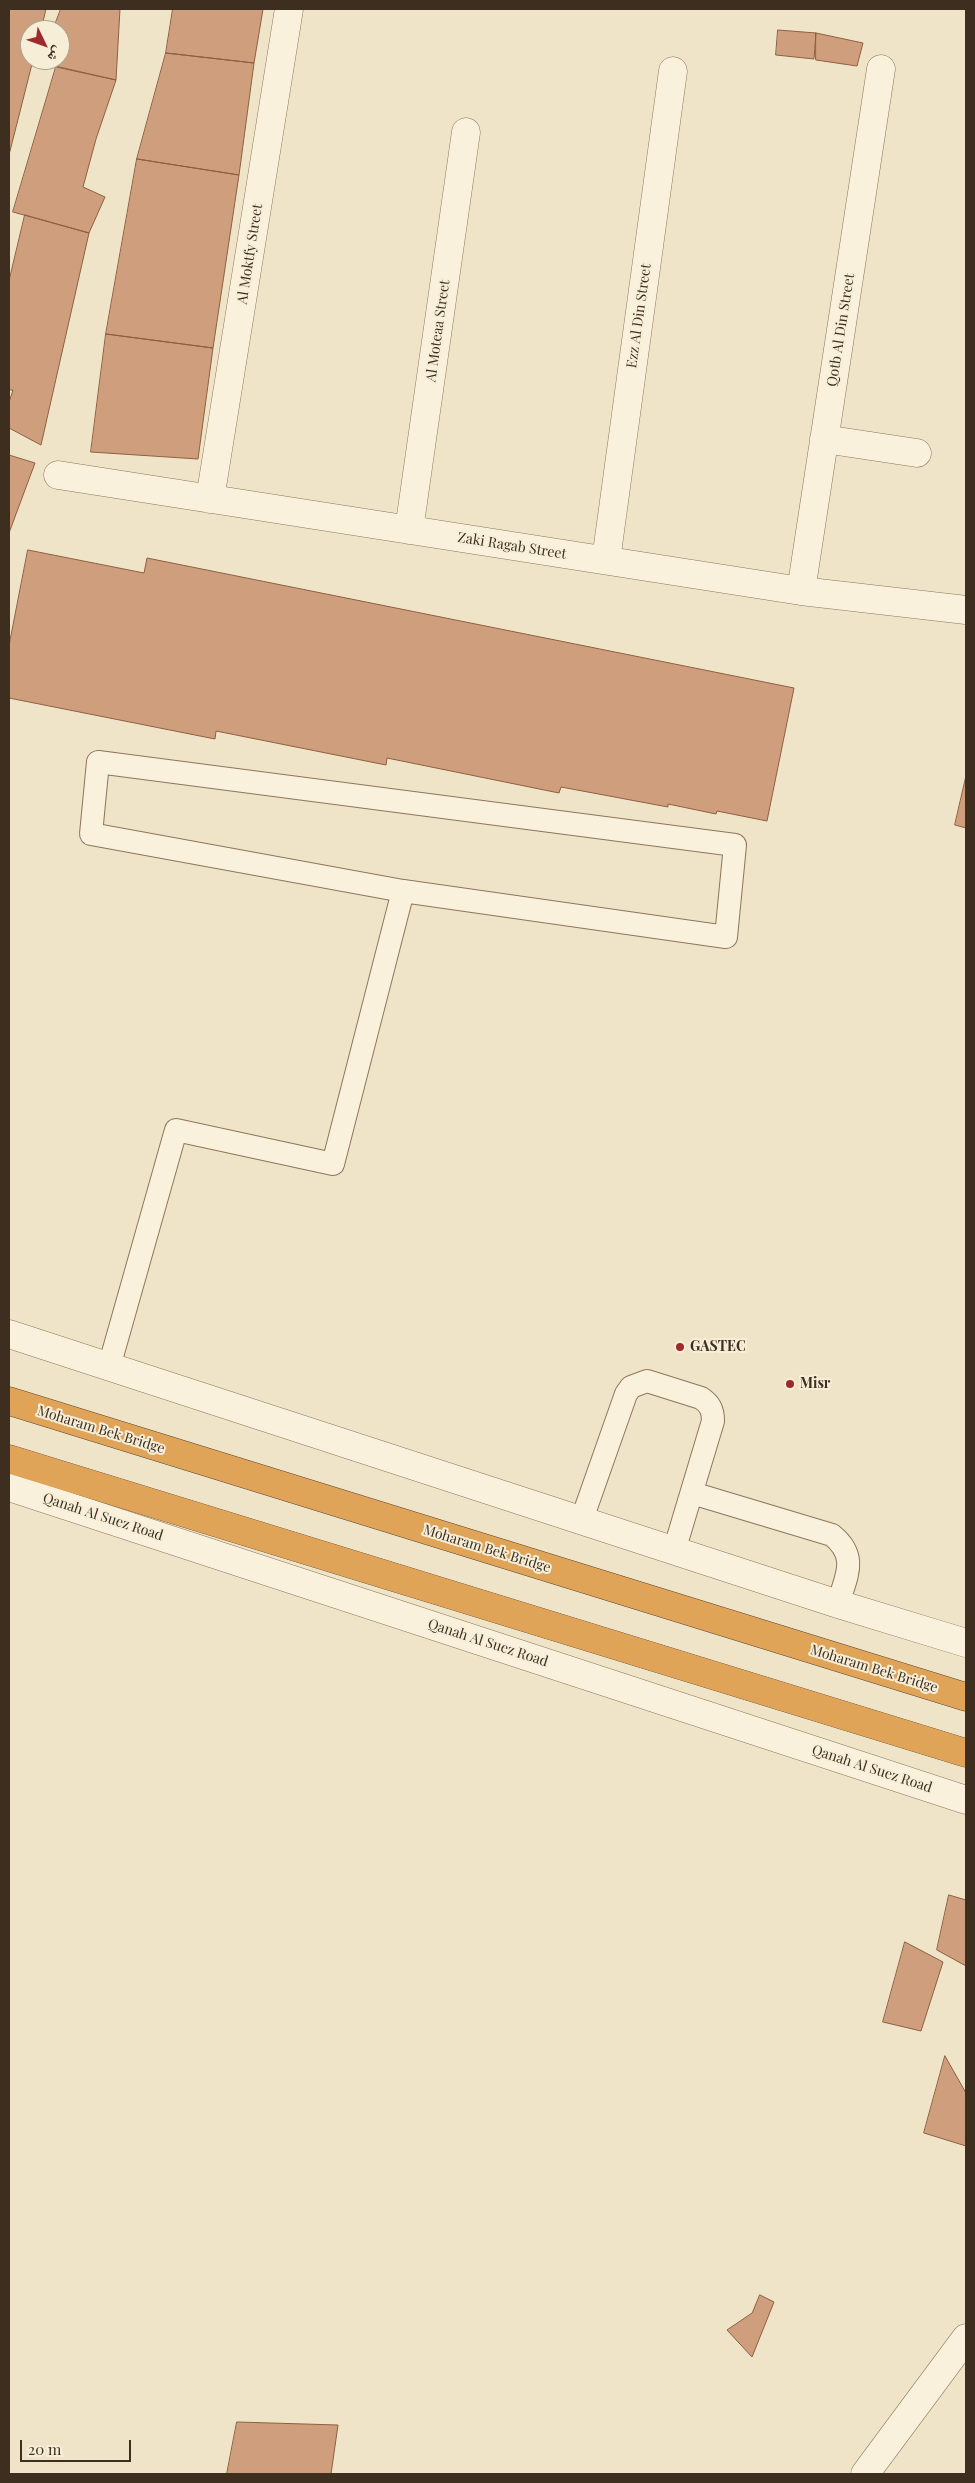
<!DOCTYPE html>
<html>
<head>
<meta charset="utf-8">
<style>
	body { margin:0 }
	#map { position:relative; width:975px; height:2483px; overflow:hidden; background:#f0e4c8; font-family:"Playfair Display","Noto Naskh Arabic",serif }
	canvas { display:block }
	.frame { position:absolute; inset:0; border:10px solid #3d2e20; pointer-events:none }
	.north { position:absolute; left:20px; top:20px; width:50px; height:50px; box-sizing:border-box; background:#f7eed8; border:1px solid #ada18e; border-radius:50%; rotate:132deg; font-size:14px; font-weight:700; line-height:20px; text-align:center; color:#3d2e20 }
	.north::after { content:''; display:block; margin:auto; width:18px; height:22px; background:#9e2a2b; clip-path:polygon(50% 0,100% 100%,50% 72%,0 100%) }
	.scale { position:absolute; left:20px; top:2440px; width:111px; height:22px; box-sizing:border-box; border:2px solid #3d2e20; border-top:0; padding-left:6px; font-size:15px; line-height:18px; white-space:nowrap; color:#3d2e20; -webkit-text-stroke:4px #f7eed8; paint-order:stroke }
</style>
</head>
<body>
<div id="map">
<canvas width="975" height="2483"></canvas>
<div class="frame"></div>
<div class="north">ش</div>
<div class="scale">20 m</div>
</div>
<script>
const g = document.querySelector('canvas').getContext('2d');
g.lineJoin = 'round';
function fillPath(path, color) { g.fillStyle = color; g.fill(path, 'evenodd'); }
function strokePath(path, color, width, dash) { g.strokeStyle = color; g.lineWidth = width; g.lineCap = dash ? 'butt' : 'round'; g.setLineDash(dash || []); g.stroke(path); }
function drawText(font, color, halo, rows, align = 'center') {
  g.font = font + ' "Playfair Display",serif'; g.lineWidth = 4; g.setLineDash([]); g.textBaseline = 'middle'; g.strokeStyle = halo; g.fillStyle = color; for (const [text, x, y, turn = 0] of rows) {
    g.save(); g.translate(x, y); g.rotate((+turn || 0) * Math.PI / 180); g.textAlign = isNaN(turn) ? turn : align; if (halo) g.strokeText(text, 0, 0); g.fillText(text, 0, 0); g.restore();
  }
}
const building = new Path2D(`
	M9,9H46L41,30H30V60H33L9,155Z
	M61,9H120L116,80L42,63L43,60H60V30H53Z
	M173,9H263L254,63L166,53Z
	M778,30L816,33L814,59L776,55Z
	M816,33L863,43L857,66L816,60Z
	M166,53L254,63L239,175L137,159Z
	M56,67L116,80L96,139L83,187L105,197L89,233L13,212Z
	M137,159L239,175L213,348L106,334Z
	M25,215L89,233L41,445L9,428V402L13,390H9V281Z
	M106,334L213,348L198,459L91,452Z
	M9,455L35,463L9,533Z
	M28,550L144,573L147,558L794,688L767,821L717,811L716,814L668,804V807L561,787L559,793L387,758L386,765L216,731L215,739L9,698V646Z
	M966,776V828L955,825Z
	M949,1895L966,1900V1966L937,1950Z
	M905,1942L943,1962L921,2031L883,2022Z
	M945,2056L966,2093V2146L924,2133Z
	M760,2295L774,2302L752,2357L727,2330L752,2313Z
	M237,2422L338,2425L331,2474H227Z`);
const service = new Path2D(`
	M109,1367L176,1130L333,1164L403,891L726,937L735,845L98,762L91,834L403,891
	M692,1493L832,1535C859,1557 846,1576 838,1604
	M582,1519L626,1394L631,1387L647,1381L701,1398C710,1404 713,1410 713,1421L674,1551`);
const minor = new Path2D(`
	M824,439L917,453
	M58,475L801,591L966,610
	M210,499L289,9
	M409,530L466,132
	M606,560L673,71
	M801,591L881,69`);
const tertiary = new Path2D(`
	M9,1334L838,1604L966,1643
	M9,1487L966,1800
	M865,2474L966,2338`);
const motorway = new Path2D(`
	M9,1401L966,1697
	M9,1459L966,1753`);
const markers = [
	[680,1347,5,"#9e2a2b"],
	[790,1384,5,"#9e2a2b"]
];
const streetNames = [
	["Al Moktfy Street",250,254,-81],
	["Ezz Al Din Street",639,316,-82],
	["Qotb Al Din Street",841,330,-81],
	["Al Moteaa Street",438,331,-82],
	["Zaki Ragab Street",512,546,9],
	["Moharam Bek Bridge",101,1430,17],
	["Qanah Al Suez Road",103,1517,18],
	["Moharam Bek Bridge",487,1549,17],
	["Qanah Al Suez Road",488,1643,18],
	["Moharam Bek Bridge",874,1669,17],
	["Qanah Al Suez Road",872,1769,18]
];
const poiNames = [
	["GASTEC",690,1347],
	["Misr",800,1384]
];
fillPath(building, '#cf9f7d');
strokePath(building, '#8d5f41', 1);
strokePath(service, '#8d765c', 24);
strokePath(minor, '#8d765c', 29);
strokePath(tertiary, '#8d765c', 29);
strokePath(motorway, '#5b4430', 29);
strokePath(service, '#faf1dc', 22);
strokePath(minor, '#faf1dc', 28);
strokePath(tertiary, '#faf1dc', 28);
strokePath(motorway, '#e0a458', 28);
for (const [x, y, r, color] of markers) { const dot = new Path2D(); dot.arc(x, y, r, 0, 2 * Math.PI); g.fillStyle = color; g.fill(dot); strokePath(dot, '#f7eed8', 2); }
drawText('14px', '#3d2e20', '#f7eed8', streetNames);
drawText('bold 14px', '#3d2e20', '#f7eed8', poiNames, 'left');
</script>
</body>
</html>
